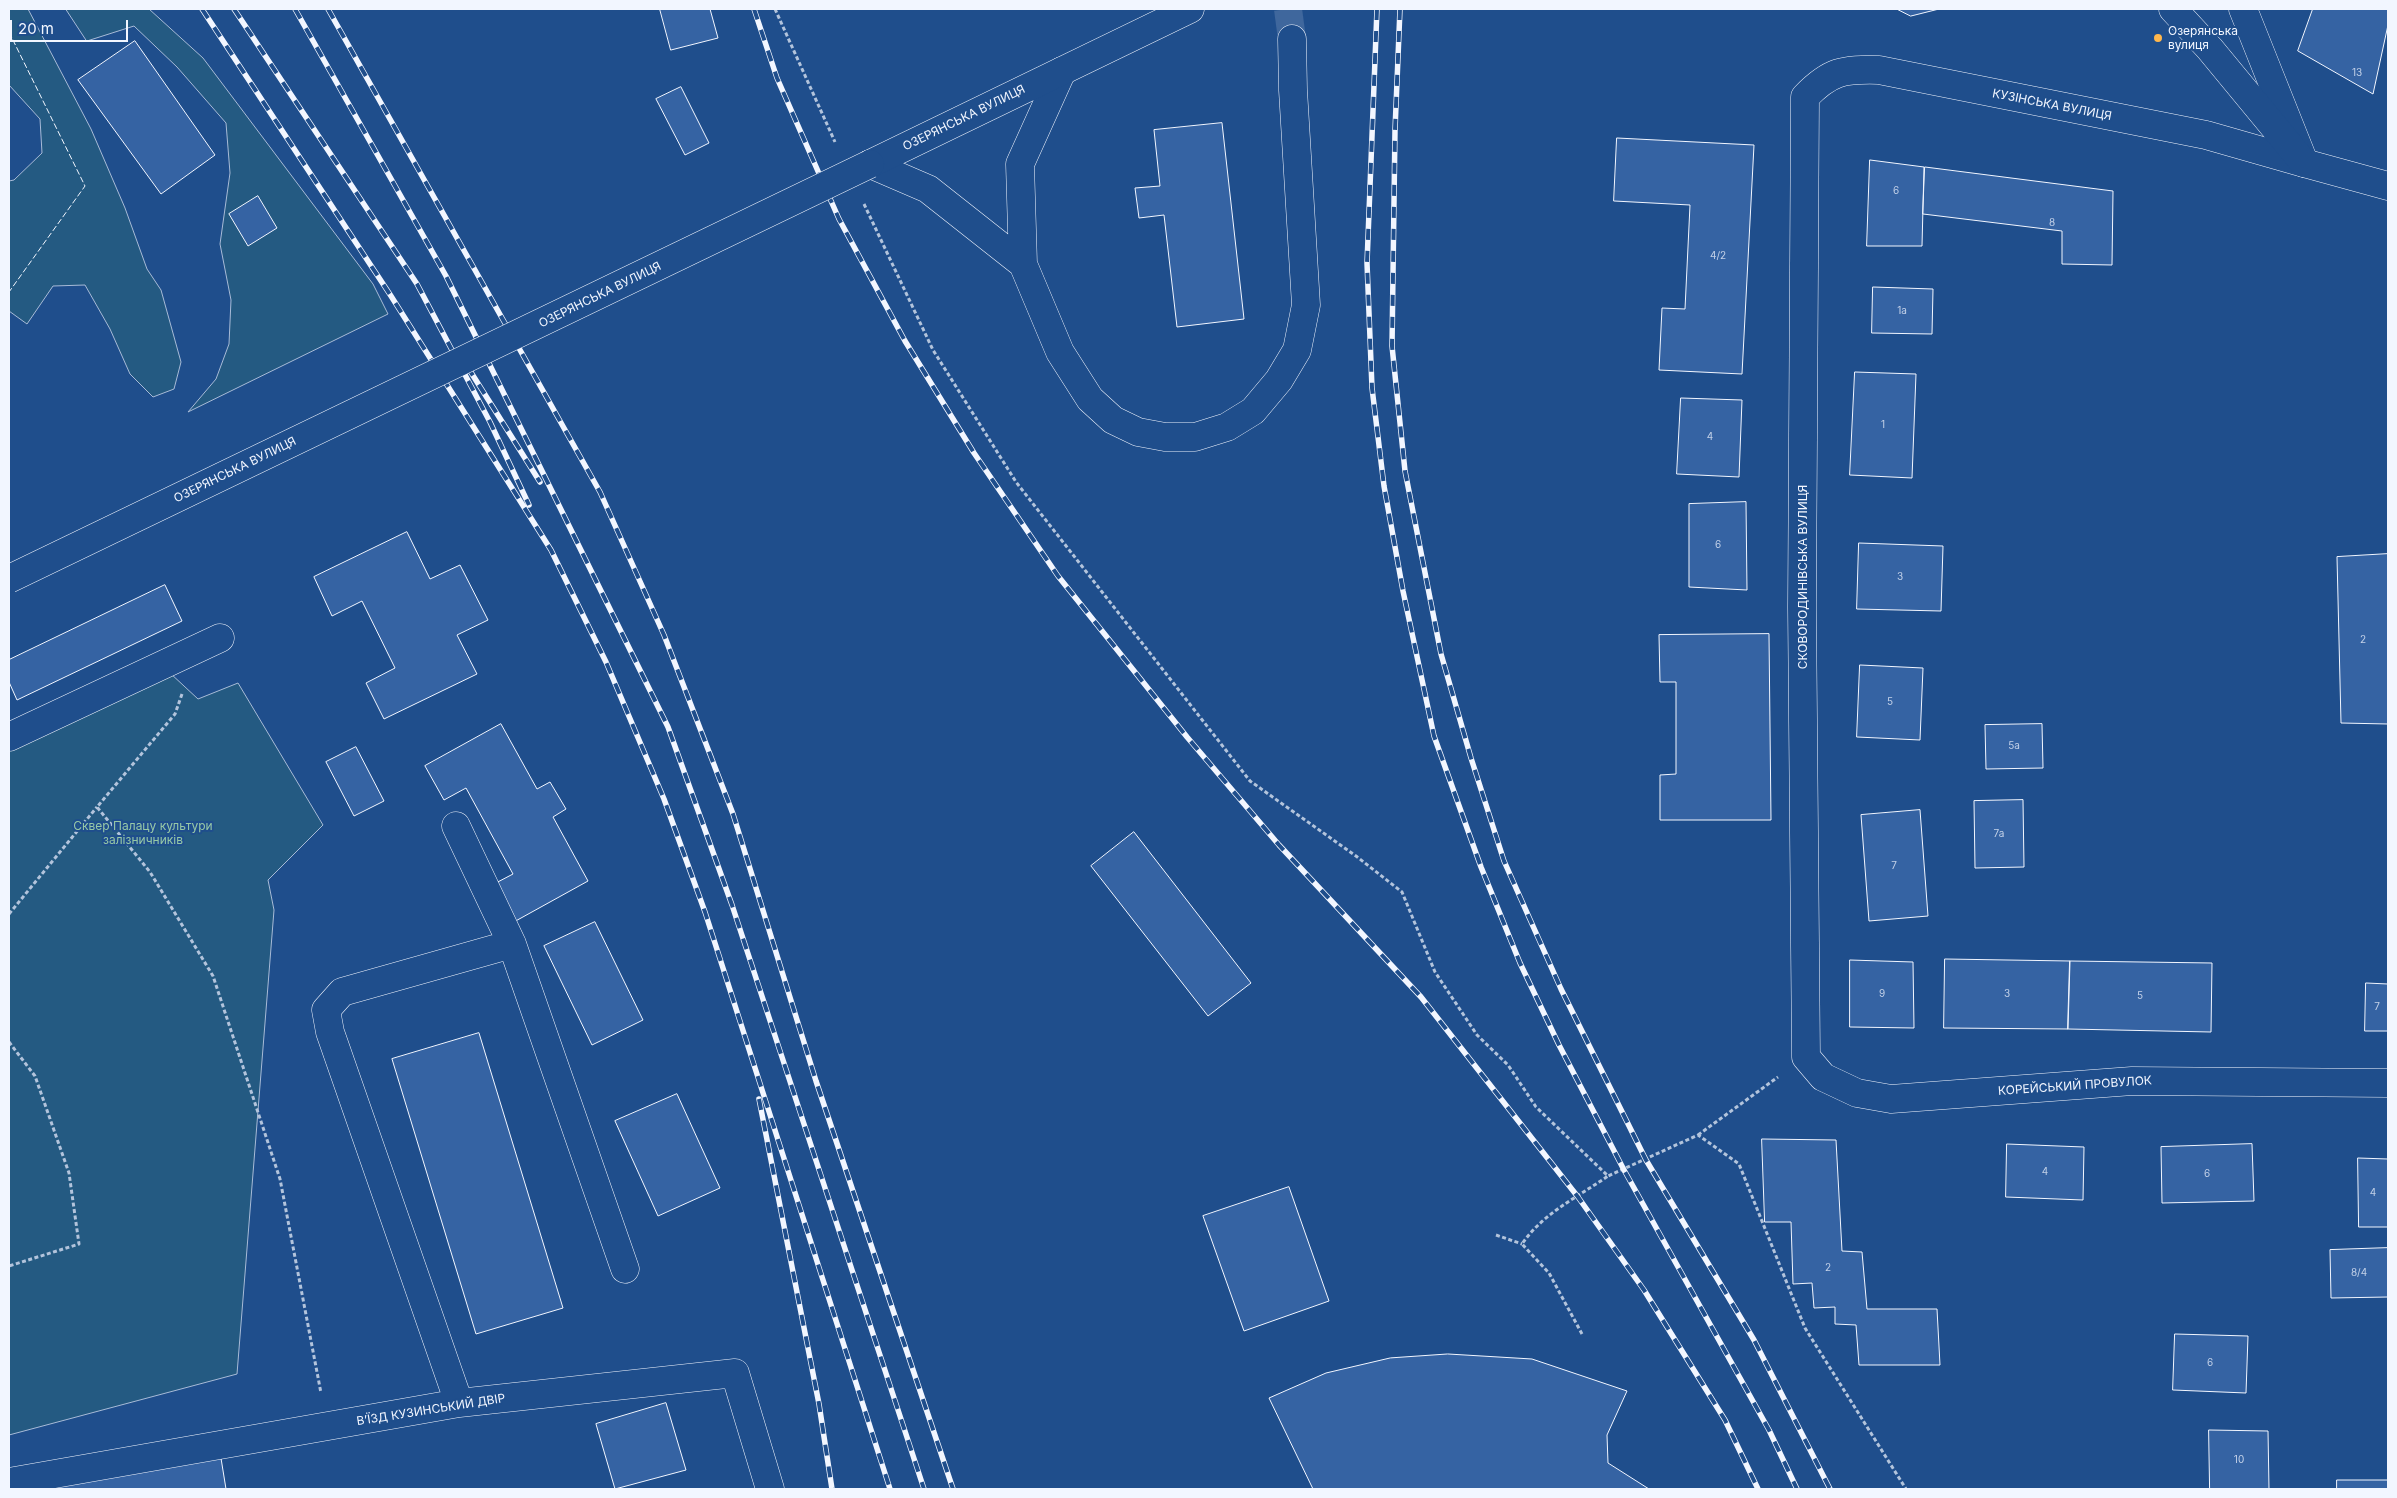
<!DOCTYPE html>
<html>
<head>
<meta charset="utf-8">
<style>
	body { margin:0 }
	#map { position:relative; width:2397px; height:1498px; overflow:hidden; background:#1f4e8c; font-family:Inter,sans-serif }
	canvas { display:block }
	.frame { position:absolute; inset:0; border:10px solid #f2f6ff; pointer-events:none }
	.scale { position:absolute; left:10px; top:20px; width:118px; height:22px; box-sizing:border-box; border:2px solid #f2f6ff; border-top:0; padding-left:6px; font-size:15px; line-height:18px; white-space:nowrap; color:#f2f6ff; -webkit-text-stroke:4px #1f4e8c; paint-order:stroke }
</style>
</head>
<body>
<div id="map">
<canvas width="2397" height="1498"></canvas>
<div class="frame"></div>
<div class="scale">20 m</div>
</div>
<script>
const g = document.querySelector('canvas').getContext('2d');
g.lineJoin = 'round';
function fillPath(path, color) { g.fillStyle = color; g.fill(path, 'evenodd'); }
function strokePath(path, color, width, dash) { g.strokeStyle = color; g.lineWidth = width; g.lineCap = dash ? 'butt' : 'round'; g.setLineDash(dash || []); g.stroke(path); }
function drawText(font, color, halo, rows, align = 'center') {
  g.font = font + ' Inter,sans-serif'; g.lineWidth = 4; g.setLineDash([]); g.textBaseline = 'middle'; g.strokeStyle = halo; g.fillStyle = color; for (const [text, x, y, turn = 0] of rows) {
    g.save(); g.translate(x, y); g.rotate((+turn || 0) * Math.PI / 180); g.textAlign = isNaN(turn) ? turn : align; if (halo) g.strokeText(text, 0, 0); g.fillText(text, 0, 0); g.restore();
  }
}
const green = new Path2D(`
	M9,9H28L91,129L125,208L147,269L161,290L181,362L174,389L153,397L130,374L110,329L85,285L53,286L27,324L9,311V181L14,180L42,153L40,119L9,85Z
	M66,9H149L203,58L373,284L388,314L188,412L216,379L229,344L231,300L220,244L230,173L226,123L177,67L134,26L87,41Z
	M170,673L198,699L238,683L323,825L268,880L274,910L237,1374L9,1435V747Z`);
const building = new Path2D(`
	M660,9H710L718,38L671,50Z
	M1897,9H1939L1911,16Z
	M2313,9H2388V25L2373,94L2298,51Z
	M135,41L215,155L161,194L78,80Z
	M681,87L709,143L685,155L656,99Z
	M1222,123L1244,319L1177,327L1164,215L1139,218L1135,188L1160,186L1154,130Z
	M1617,138L1754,145L1742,374L1659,370L1662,308L1685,309L1690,205L1614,201Z
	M1870,160L1924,167L1922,246H1867Z
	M1925,167L2113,191L2112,265L2062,264V231L1923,214Z
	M258,196L277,228L248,246L229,214Z
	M1873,287L1933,289L1932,334L1872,333Z
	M1855,372L1916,374L1912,478L1850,475Z
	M1681,398L1742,400L1739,477L1677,474Z
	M1746,502L1747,590L1689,587V504Z
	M407,532L430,579L460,565L488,620L457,635L477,674L384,719L366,683L395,668L362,601L332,616L314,577Z
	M1859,543L1943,546L1941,611L1857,609Z
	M2388,554V724L2341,723L2337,557Z
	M165,585L182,621L17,700L9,682V660Z
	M1769,634L1771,820H1660V775L1676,774V682H1660L1659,635Z
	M1860,665L1923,668L1920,740L1857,737Z
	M501,724L537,789L550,782L566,809L553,817L588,881L512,923L492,885L513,874L466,788L444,800L425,766Z
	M2042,724L2043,768L1986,769L1985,725Z
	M356,747L384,801L354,816L326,762Z
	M2023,800L2024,867L1975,868L1974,801Z
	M1920,810L1928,916L1869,921L1861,815Z
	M1134,832L1251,983L1208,1016L1091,866Z
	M595,922L643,1020L592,1045L544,946Z
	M1945,959L2070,961L2068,1029L1944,1028Z
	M1850,960L1913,962L1914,1028L1850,1027Z
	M2070,961L2212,963L2211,1032L2068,1029Z
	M2366,983L2388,984V1031H2365Z
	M479,1033L563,1308L476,1334L392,1059Z
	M677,1094L720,1188L658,1216L615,1121Z
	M1762,1139L1836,1140L1842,1251L1862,1252L1867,1309H1937L1940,1365H1859L1856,1325L1835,1324V1307L1814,1308L1812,1283L1793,1284L1791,1222H1765Z
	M2007,1144L2084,1147L2083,1200L2006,1197Z
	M2252,1144L2254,1201L2162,1203L2161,1147Z
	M2358,1158L2388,1159V1227H2359Z
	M1289,1187L1329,1301L1244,1331L1203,1216Z
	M2388,1248V1297L2331,1298L2330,1250Z
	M2175,1334L2248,1336L2246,1393L2173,1390Z
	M1448,1354L1532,1359L1627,1391L1607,1435L1608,1463L1649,1489H1313L1269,1398L1326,1373L1390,1358Z
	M666,1403L686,1470L615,1489L596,1424Z
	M2209,1430L2268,1431L2269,1489H2210Z
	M220,1452L226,1489H9Z
	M2337,1480H2388V1489H2337Z`);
const minorTunnel = new Path2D(`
	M1288,9L1292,39`);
const path = new Path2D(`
	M775,9L835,142
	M864,204L933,350L1016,482L1250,781L1356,856L1402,892L1435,972L1477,1035L1508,1065L1536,1107L1608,1176L1698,1135L1739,1164L1805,1328L1906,1489
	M182,694L175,714L97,807L150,872L213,976L280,1179L321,1393
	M9,914L97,807
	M9,1042L35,1076L69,1173L79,1244L9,1266
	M1698,1135L1778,1077
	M1496,1235L1522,1244
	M1582,1334L1549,1273L1522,1244C1543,1213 1578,1197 1608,1176`);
const minor = new Path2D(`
	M2243,9L2302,157
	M1062,71L1020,164L1023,264L1060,352L1090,399L1113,420L1138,432L1165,437H1195L1227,427L1253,411L1279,380L1297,350L1306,305L1293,90L1292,39
	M2304,163L2206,135L1879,70C1843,69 1830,71 1805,97L1802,607L1806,1057L1823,1077L1857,1093L1891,1099L2132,1081L2388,1083
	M870,164L928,189L1023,264
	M9,737L220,638
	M456,826L512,944L625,1269
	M459,1403L330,1032L326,1010L342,992L512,944
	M9,1482L459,1403L735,1373L770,1489`);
const major = new Path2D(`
	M2173,9L2210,49L2304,163L2388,186
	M870,164L1190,9`);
const rail = new Path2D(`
	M202,9L391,296L551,550L606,662L664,799L705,912L890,1489
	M234,9L417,284L490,422L529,505
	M295,9L446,276L668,727L732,905L924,1489
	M328,9L600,492L664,635L733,814L816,1081L953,1489
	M754,9L777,78L839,219L905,341L974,453L1058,576L1187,737L1279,845L1421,997L1578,1197L1644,1290L1725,1420L1758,1489
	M1377,9L1367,263L1372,388L1384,486L1403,591L1434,736L1481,867L1520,963L1559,1045L1624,1170L1769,1430L1797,1489
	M1400,9L1395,130L1392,346L1405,471L1441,654L1471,758L1504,861L1561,989L1646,1160L1754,1340L1830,1489
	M467,366L540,482
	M759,1099L819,1404L832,1489`);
const majorBridge = new Path2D(`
	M9,579L870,164`);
const fence = new Path2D(`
	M9,32L85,186L9,292`);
const markers = [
	[2158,38,5,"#ffb74d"]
];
const numberNames = [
	["13",2357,73],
	["6",1896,191],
	["8",2052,223],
	["4/2",1718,256],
	["1а",1902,311],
	["1",1883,425],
	["4",1710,437],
	["6",1718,545],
	["3",1900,577],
	["2",2363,640],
	["5",1890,702],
	["5а",2014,746],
	["7а",1999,834],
	["7",1894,866],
	["9",1882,994],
	["3",2007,994],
	["5",2140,996],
	["7",2377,1007],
	["4",2045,1172],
	["6",2207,1174],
	["4",2373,1193],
	["2",1828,1268],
	["8/4",2359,1273],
	["6",2210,1363],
	["10",2239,1460]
];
const poiNames = [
	["Озерянська",2168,31],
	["вулиця",2168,45]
];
const streetNames = [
	["КУЗІНСЬКА ВУЛИЦЯ",2052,105,11],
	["ОЗЕРЯНСЬКА ВУЛИЦЯ",964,118,-26],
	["ОЗЕРЯНСЬКА ВУЛИЦЯ",600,295,-26],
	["ОЗЕРЯНСЬКА ВУЛИЦЯ",235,470,-26],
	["СКОВОРОДИНІВСЬКА ВУЛИЦЯ",1803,577,-90],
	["КОРЕЙСЬКИЙ ПРОВУЛОК",2075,1086,-4],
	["В’ЇЗД КУЗИНСЬКИЙ ДВІР",431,1410,-9]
];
const parkNames = [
	["Сквер Палацу культури",143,826],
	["залізничників",143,840]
];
fillPath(green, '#245a82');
strokePath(green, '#a8bbd7', 1);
fillPath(building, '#3563a3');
strokePath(building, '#f2f6ff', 1);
strokePath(minorTunnel, '#3f679d', 28, [28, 14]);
strokePath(minor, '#f2f6ff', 29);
strokePath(major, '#f2f6ff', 29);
strokePath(path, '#b3c4dc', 3, [4, 2.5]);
strokePath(minor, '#1f4e8c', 28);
strokePath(major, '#1f4e8c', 28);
strokePath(rail, '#f2f6ff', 5.5);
strokePath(rail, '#1f4e8c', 4, [11]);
strokePath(majorBridge, '#f2f6ff', 29, []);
strokePath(majorBridge, '#1f4e8c', 28);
strokePath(fence, '#f2f6ff', 1, [6, 2.5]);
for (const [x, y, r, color] of markers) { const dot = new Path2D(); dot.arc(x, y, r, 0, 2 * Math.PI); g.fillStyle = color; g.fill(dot); strokePath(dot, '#1f4e8c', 2); }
drawText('10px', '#c3d1e8', null, numberNames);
drawText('12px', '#f2f6ff', '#1f4e8c', poiNames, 'left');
drawText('12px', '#f2f6ff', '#1f4e8c', streetNames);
drawText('12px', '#97c8a6', '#1f4e8c', parkNames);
</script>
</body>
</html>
